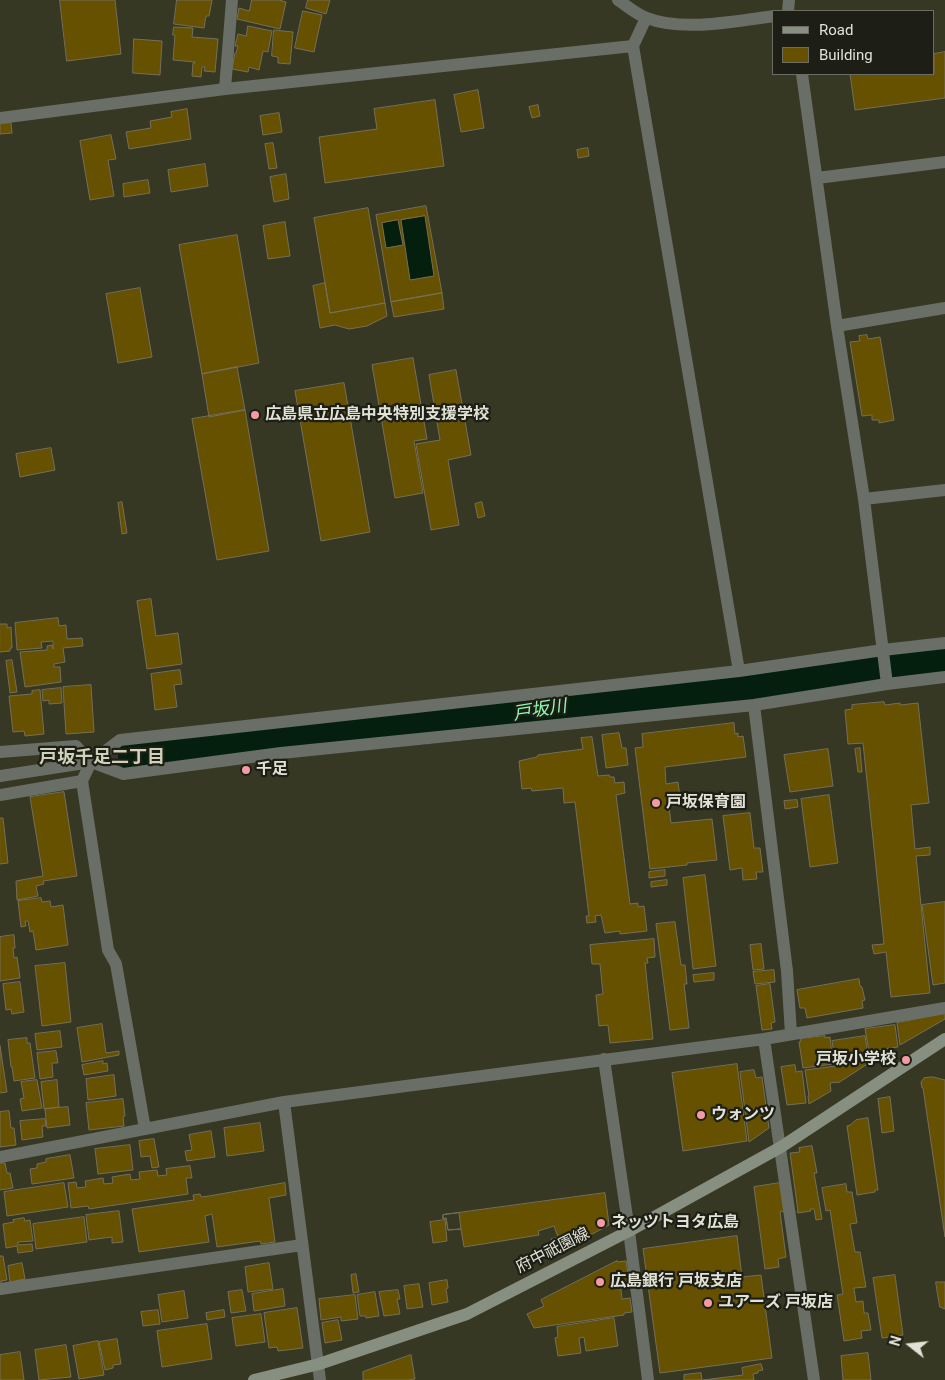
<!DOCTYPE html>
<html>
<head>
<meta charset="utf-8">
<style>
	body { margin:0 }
	#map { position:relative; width:945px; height:1380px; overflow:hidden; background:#363823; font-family:Roboto,sans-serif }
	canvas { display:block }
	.legend { position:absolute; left:772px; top:10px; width:162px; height:65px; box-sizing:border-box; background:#1d1e15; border:1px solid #6b6c62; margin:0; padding:6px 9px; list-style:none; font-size:15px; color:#e1e2d5 }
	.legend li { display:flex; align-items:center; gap:10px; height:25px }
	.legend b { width:25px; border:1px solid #6b6c62 }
	.north { position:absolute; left:885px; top:1320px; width:50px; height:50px; -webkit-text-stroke:4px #1d1e15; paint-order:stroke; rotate:286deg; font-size:14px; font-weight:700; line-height:20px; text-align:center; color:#e1e2d5 }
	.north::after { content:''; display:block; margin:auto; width:18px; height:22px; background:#e1e2d5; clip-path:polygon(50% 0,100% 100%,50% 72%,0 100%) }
</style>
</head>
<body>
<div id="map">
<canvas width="945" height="1380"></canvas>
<ul class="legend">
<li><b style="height:6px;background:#868f80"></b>Road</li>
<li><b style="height:14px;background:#655100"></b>Building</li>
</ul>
<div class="north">N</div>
</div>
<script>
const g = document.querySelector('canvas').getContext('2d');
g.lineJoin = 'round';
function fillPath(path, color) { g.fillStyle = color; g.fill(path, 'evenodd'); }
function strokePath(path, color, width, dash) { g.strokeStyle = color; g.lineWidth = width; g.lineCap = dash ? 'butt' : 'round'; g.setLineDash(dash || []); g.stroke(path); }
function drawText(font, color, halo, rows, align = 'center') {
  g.font = font + ' Roboto,"Noto Sans JP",sans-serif'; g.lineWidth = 4.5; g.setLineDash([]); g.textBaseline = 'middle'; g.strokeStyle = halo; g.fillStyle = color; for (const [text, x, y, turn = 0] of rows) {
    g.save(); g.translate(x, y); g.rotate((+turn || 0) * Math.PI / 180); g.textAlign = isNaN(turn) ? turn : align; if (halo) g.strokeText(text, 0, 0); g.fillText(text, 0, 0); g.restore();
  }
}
const water = new Path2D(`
	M425,216L434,276L410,280L401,220Z
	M398,220L403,245L386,248L382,223Z`);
const river = new Path2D(`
	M136,756L194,750L261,737L364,732L479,721L611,700L945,663`);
const building = new Path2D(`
	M60,0H115L121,54L67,61Z
	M177,0H212L209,16H206L204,28L174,24Z
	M252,0H279L286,2L280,29L237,19L239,8L249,11Z
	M308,0H330L326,14L306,8Z
	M303,11L322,15L314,52L295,48Z
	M248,26L272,31L268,52L263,51L259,70L249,67L248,72L232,69L235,53H236L238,46H235L238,34L246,36Z
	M174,27L193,28L192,37L218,39L215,72L204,71L205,67H202L201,77L192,76L193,63H195V62L173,60L175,35H173Z
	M274,30L293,32L290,64L278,63V57L272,56Z
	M134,39L162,41L160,75L133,73Z
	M945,52V98L855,110L850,74H934V54Z
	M478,90L484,128L461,132L454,95Z
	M435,100L444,166L325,183L319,137L377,129L374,109Z
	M538,105L540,116L532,118L529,107Z
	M187,109L191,139L129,149L126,132L151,128L150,121L172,117L171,112Z
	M279,113L282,132L263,135L260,116Z
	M11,123L12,133L0,134V124Z
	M111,135L116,159L108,160L114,196L90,200L80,141Z
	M273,143L277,168L269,169L265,144Z
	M588,148L589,156L578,158L577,150Z
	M205,164L208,186L171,192L168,170Z
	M286,174L289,199L274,202L270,177Z
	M148,180L150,193L124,197L123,184Z
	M426,206L442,293L391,302L376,215ZM425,216L434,276L410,280L401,220ZM398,220L403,245L386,248L382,223Z
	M368,208L385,303L330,313L314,218Z
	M285,222L290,256L268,259L263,226Z
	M237,235L259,363L202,374L179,245Z
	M325,283L330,313L385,303L387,316L367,326L349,329L335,325L320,328L313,286Z
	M140,288L152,357L118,363L106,294Z
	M442,293L444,309L394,317L391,302Z
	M867,335L868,339L880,337L894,420L879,423V420H872V415L862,416L850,342L860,341L859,336Z
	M413,358L427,439L414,441L423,493L395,498L372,365Z
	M237,367L245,410L209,417L202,374Z
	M456,370L471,455L448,460L459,525L431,530L416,444L440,440L429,375Z
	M344,383L370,532L321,541L295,391Z
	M245,410L269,551L217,560L192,419Z
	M51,448L55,470L20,477L16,454Z
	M122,502L127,533L122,534L118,503Z
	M482,502L485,516L478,518L475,504Z
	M151,599L156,636L178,633L182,664L147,669L137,601Z
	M58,618L59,626L66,625L67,639L82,638L83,646L63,648L65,662L54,664V667H60L61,682L25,687L20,652L47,650V646L52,645L53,649V641L41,642L42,648L17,650L15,623Z
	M0,624H7V628L11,627L12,648H10V651L0,652Z
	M12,660L17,692L10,693L6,661Z
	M180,670L182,684L174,685L177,707L155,710L151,674Z
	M91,685L94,732L66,734L63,687Z
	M61,688L62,703L49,704V700L43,701L42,690Z
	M40,690L44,734L25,736L24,731L13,732L9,696L32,694V691Z
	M884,702L885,705L900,703V705L918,703L929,803L911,805L915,849L930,847V855L916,856L930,993L891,997L886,952L874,954L872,945L884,944L863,743L848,744L845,710L852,709V705Z
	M734,723L735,734L738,733V737L743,736L746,757L665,767L666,784L678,782L681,805L669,806L671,823L712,819L717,860L687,863V865L650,869L635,748L643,747L642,734Z
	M619,733L622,748H626L628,765L606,768L602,735Z
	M592,737L598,776L609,775L610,777H614L615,783L624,782L625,793L616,795L630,904L638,903V907L644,906L647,931L620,934V931L605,933L601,915L595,916L596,922L587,923L586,916H589L575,802L564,803L563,788L532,791L531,788L522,789L519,761L537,757L538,755L583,749L581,738Z
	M860,748L862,772H858L855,749Z
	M828,749L833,786L790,792L784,755Z
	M64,792L77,876L43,881L44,884L36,886L38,896L17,900L16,881L43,876L30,797Z
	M829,795L838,863L810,867L801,799Z
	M797,800L798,807L785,809L784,801Z
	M750,813L754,848H760L763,872H756L757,879L743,880L742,868L730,870L723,816Z
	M0,818H3L8,863L0,864Z
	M665,870V876L649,878V872Z
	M705,875L716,966L693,969L683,878Z
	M667,880V885L651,887V882Z
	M41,898L42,902L50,901L51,907L63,905L68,945L36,950L33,931L30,932L28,921H25L26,926L21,927L18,901Z
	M945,902V983L933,985L922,905Z
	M675,922L681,965H685L687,984H684L689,1028L670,1030L656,924Z
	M14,935L15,948H13L14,958L17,957L20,978L0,981V937Z
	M654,939L655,957L647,958L648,963H645L653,1039L610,1043L608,1025L599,1026L596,995L603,994L600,964H592L590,945Z
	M761,944L764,969L753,970L750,945Z
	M65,963L71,1022L42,1026L35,966Z
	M774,970L775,982L755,984L753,972Z
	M714,973V980L694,982L693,975Z
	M859,979L860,986L862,987L865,1000L862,1001L863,1008L807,1018L805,1008H800L797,990Z
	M20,982L24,1012L12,1014L11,1009L6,1010L3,984Z
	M770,984L775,1022L771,1023L772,1029L762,1030L756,986Z
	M945,1014V1019L900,1045L897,1023Z
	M102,1024L106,1053L119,1051V1055L82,1062L77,1028Z
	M895,1025L898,1047L869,1051L865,1029Z
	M60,1031L62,1047L37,1050L35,1034Z
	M825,1036V1038L830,1037L833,1064L803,1068L799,1042L801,1041L800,1039Z
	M865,1036L869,1063L838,1083V1082L830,1083L831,1091L809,1104L808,1096H809L805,1070L836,1066L832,1041Z
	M27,1038V1043H30L35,1078L14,1081L12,1067H11L8,1040Z
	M0,1046L7,1092L0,1093Z
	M56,1051L58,1063H52L53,1077L40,1079L37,1053Z
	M103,1061V1064L107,1063L108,1071L84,1075L82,1065Z
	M737,1064L747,1141L683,1151L672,1073Z
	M795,1065L796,1072L802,1071L806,1103L787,1105L781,1067Z
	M754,1070L756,1078L762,1077L769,1128L749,1142L740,1072Z
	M114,1075L116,1096L88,1100L86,1079Z
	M933,1077L945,1080V1237L923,1088H922L921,1082L924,1078Z
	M37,1080L42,1108L22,1111L20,1099L24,1098L21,1082Z
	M57,1080L59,1107L44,1109L41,1082Z
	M890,1097L894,1131L882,1133L878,1099Z
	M123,1099L125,1116L123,1117L124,1126L89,1130L86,1103Z
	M68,1107L70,1125L47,1128L45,1109Z
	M9,1111L11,1128H14L16,1145L0,1147V1112Z
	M868,1118L878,1190H875V1192L857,1195L847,1126L850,1125L856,1120Z
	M45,1119L46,1126H42L43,1137L22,1140L20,1121Z
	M260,1123L264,1151L227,1156L224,1128Z
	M211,1131L215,1157L187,1161L185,1151L192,1150L189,1135Z
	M154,1139L159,1167L152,1168L150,1156L141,1157L139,1141Z
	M130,1145L133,1170L98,1174L95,1149Z
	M812,1146L817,1173H814L822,1219L816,1220L814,1209H810L811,1211L798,1213L797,1211H798L790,1153L800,1152L799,1148Z
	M70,1155L74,1178L32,1184L30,1169L37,1168V1164L46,1162V1159Z
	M0,1163H5L7,1173H10L13,1188L0,1190Z
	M190,1166L192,1178H186L188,1194L89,1209L88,1206L71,1208L68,1183L76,1182L77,1188L86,1187L85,1181L103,1178L104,1184L113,1183L112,1177L130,1174L131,1180L140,1179L139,1172L157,1170L158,1176L167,1175L166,1169Z
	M64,1183L68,1207L7,1216L4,1192Z
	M285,1183L286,1195L269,1198L275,1242L261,1244L260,1241L217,1247L212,1214L205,1216L209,1242L139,1252L132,1209L194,1200L193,1195L200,1194L201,1197L209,1196Z
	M780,1183L784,1211L780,1212L786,1257L778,1259L779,1267L765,1269L754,1187Z
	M846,1184L847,1192H852L857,1223L850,1224L855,1252H860L866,1287L854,1288L856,1302L863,1301L864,1313H868L871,1330L861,1331L862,1338L844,1341L837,1295L843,1294L830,1210L826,1211L822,1188Z
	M605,1193L609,1225L566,1248L565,1244L555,1248L551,1239L558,1237L554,1226L538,1231L539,1235L464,1247L461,1229L448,1230L446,1218L443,1219V1215Z
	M119,1211L123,1242L112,1243V1237L89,1240L86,1215Z
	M459,1213L461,1229L448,1230L446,1218L443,1219V1215Z
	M84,1217L87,1242L36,1249L33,1224Z
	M24,1218L25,1221L30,1220L33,1241L18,1242V1245L32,1244L33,1251L18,1253L17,1246L6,1248L3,1224L14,1222L13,1220Z
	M445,1220L447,1241L433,1243L430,1222Z
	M737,1236L742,1277L761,1275L772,1358L660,1373L643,1249Z
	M0,1256H3L7,1280L1,1281L2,1282H0Z
	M617,1261V1262L626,1261L629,1281L620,1282L622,1299L630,1298L632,1312L624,1313V1315L534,1328L527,1314L544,1306L541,1300Z
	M22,1263L25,1279L10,1282L8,1266Z
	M269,1263L273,1289L248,1292L245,1267Z
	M356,1274L359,1292L353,1293L351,1275Z
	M895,1275L903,1335L882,1338L873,1278Z
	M447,1280L448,1288L446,1289L448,1302L432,1305L429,1283Z
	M936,1282H945V1309L940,1307Z
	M419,1284L423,1307L407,1309L404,1286Z
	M283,1289L285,1306L254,1311L252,1294Z
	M242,1290L246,1311L231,1313L228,1292Z
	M398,1290L400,1299H397L400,1314L384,1316L379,1292Z
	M184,1291L188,1318L162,1322L158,1295Z
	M375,1292L379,1316L366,1318V1316H360L357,1295Z
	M355,1295L358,1319L341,1321V1317L321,1320L319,1299Z
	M297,1308L303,1348L278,1351L277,1347L269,1348L264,1313Z
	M158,1310L160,1324L143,1326L141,1312Z
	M224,1310L225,1317L207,1320L206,1313Z
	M261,1314L265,1342L236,1346L232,1318Z
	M614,1318L618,1346L586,1351L584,1337L579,1338L581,1353L558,1356L555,1338L558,1337L557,1327Z
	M338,1320L342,1340L325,1343L322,1323Z
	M207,1324L212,1359L162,1367L157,1331Z
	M117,1339L121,1364L113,1365V1368L105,1370L99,1342Z
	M98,1341L104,1375L79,1379L73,1346Z
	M66,1345L71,1377L39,1380L35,1350Z
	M20,1352L24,1380H0V1355Z
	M868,1353L871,1380H843L841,1356Z
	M411,1355L415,1379L407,1380H363V1372Z
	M761,1364L763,1370L758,1371V1373L753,1374L754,1380H703L743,1375L742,1368Z
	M701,1373L702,1380H684V1375Z`);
const street = new Path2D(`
	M618,0C627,6 637,15 647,18C682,32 737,21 774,16
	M788,11L789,0
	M646,18L633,46L739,671
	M802,74L837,326L864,499L887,684
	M225,89L232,0
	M0,118L225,89L633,46
	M817,178L945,162
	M837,326L945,308
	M864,499L945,490
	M754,705L787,971L791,1034
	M0,752L76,746L91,762L123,774L281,753L754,705L887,684L945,677
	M0,776L91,762
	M0,795L82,781
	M764,1039L814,1380
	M604,1059L629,1231L648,1380
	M284,1102L320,1380
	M145,1129L116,964L108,950L82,781L91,762L120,740L739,671L883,650L945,643
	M0,1157L284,1102L764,1039L945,1008
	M0,1289L302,1245`);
const secondary = new Path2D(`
	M254,1380L319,1364L467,1314L629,1231L781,1147L945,1039`);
const markers = [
	[255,415,5,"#f49aa5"],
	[246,770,5,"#f49aa5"],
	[656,803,5,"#f49aa5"],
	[906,1060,5,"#f49aa5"],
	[701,1115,5,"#f49aa5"],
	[601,1223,5,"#f49aa5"],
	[600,1282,5,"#f49aa5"],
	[708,1303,5,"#f49aa5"]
];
const poiNames = [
	["広島県立広島中央特別支援学校",265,415],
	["千足",256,770],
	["戸坂保育園",666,803],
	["戸坂小学校",896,1060,"right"],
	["ウォンツ",711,1115],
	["ネッツトヨタ広島",611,1223],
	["広島銀行 戸坂支店",610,1282],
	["ユアーズ 戸坂店",718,1303]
];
const streetNames = [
	["府中祇園線",553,1251,-27]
];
const waterNames = [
	["戸坂川",540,711,-9]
];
const neighbourhoodNames = [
	["戸坂千足二丁目",102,758]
];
fillPath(water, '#051f0f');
strokePath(river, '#051f0f', 36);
fillPath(building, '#655100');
strokePath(building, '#766f58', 1);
strokePath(street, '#696f66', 12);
strokePath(secondary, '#868f80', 12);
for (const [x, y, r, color] of markers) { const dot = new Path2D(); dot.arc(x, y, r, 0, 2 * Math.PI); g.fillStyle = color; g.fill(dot); strokePath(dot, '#1d1e15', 2); }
drawText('bold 16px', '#e1e2d5', '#1d1e15', poiNames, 'left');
drawText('16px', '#e1e2d5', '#1d1e15', streetNames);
drawText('italic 18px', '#8dfbb1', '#1d1e15', waterNames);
drawText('bold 18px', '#cfd2b8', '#1d1e15', neighbourhoodNames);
</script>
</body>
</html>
